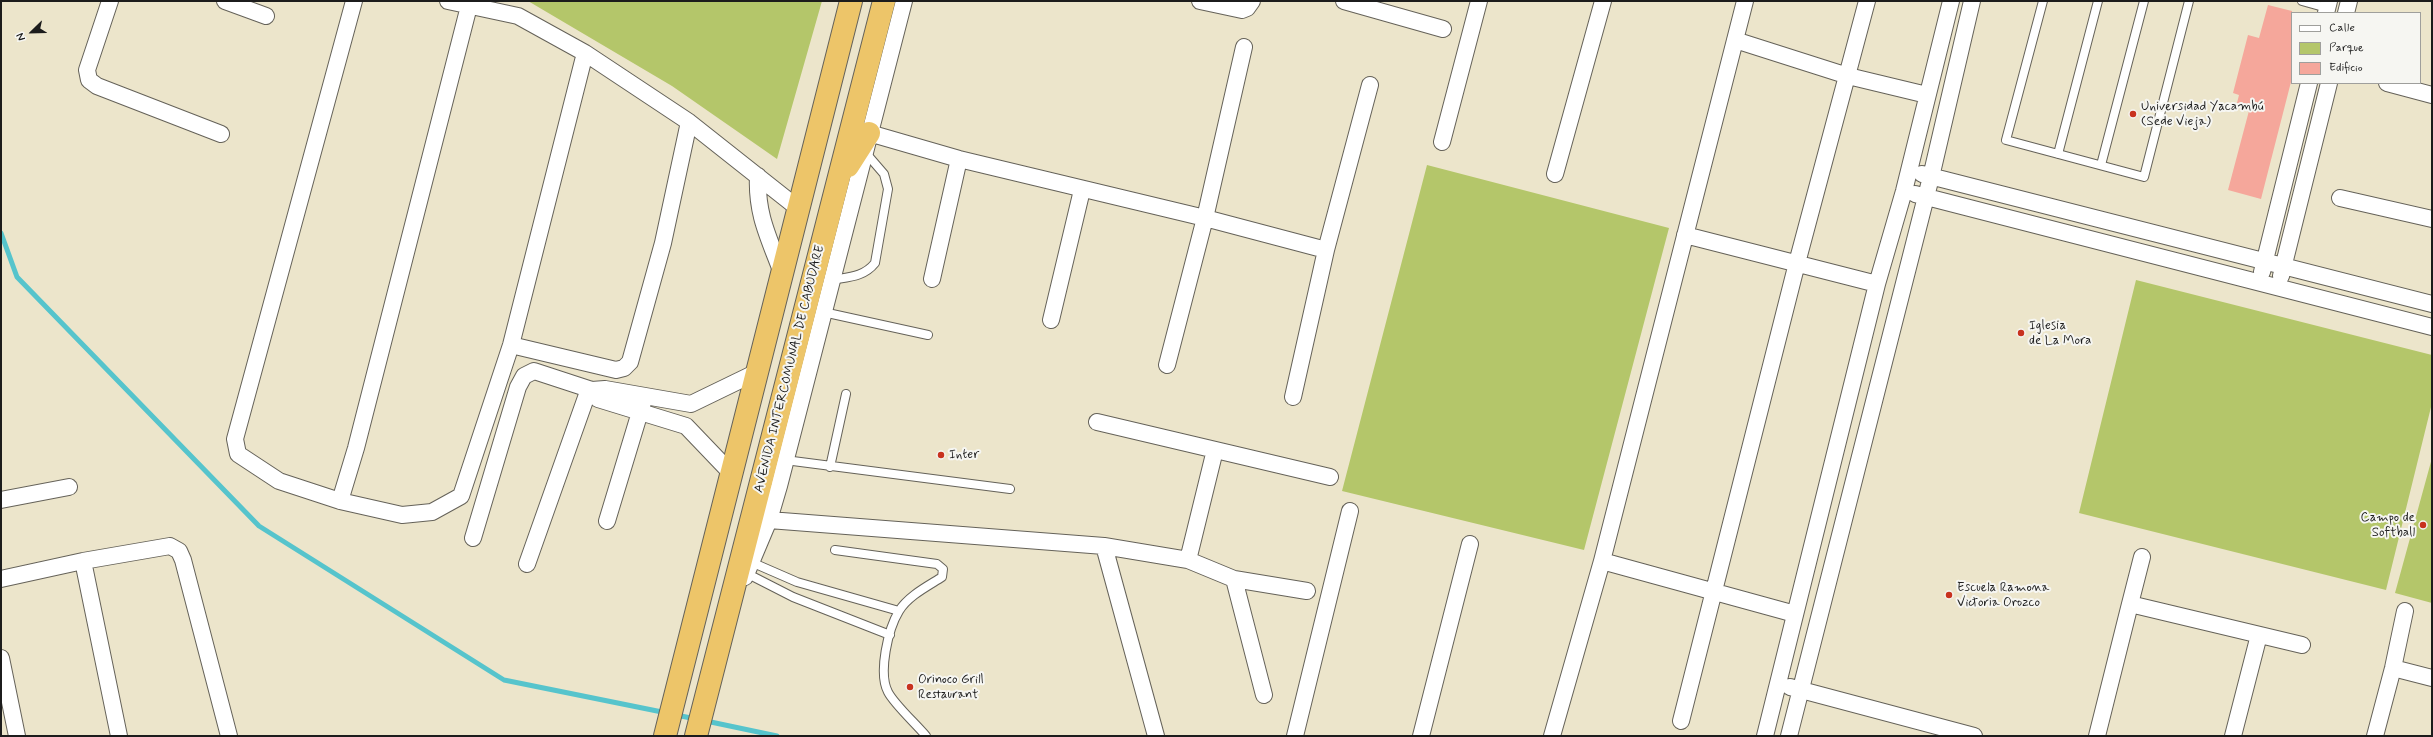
<!DOCTYPE html>
<html>
<head>
<meta charset="utf-8">
<style>
	body { margin:0 }
	#map { position:relative; width:2433px; height:737px; overflow:hidden; background:#ece5cb; font-family:Mynerve,sans-serif }
	canvas { display:block }
	.frame { position:absolute; inset:0; border:2px solid #1c1c1c; pointer-events:none }
	.legend { position:absolute; left:2291px; top:12px; width:130px; height:72px; box-sizing:border-box; background:#f6f6f2; border:1px solid #9f9f9c; margin:0; padding:5px 7px; list-style:none; font-size:12px; color:#1c1c1c }
	.legend li { display:flex; align-items:center; gap:8px; height:20px }
	.legend b { width:20px; border:1px solid #9f9f9c }
	.north { position:absolute; left:12px; top:12px; width:40px; height:40px; -webkit-text-stroke:3px #f6f6f2; paint-order:stroke; rotate:247deg; font-size:11px; font-weight:700; line-height:16px; text-align:center; color:#1c1c1c }
	.north::after { content:''; display:block; margin:auto; width:14px; height:18px; background:#1c1c1c; clip-path:polygon(50% 0,100% 100%,50% 72%,0 100%) }
</style>
</head>
<body>
<div id="map">
<canvas width="2433" height="737"></canvas>
<div class="frame"></div>
<ul class="legend">
<li><b style="height:5px;background:#fff"></b>Calle</li>
<li><b style="height:11px;background:#b4c66a"></b>Parque</li>
<li><b style="height:11px;background:#f5a79b"></b>Edificio</li>
</ul>
<div class="north">N</div>
</div>
<script>
const g = document.querySelector('canvas').getContext('2d');
g.lineJoin = 'round';
function fillPath(path, color) { g.fillStyle = color; g.fill(path, 'evenodd'); }
function strokePath(path, color, width, dash) { g.strokeStyle = color; g.lineWidth = width; g.lineCap = dash ? 'butt' : 'round'; g.setLineDash(dash || []); g.stroke(path); }
function drawText(font, color, halo, rows, align = 'center') {
  g.font = font + ' Mynerve,sans-serif'; g.lineWidth = 4; g.setLineDash([]); g.textBaseline = 'middle'; g.strokeStyle = halo; g.fillStyle = color; for (const [text, x, y, turn = 0] of rows) {
    g.save(); g.translate(x, y); g.rotate((+turn || 0) * Math.PI / 180); g.textAlign = isNaN(turn) ? turn : align; if (halo) g.strokeText(text, 0, 0); g.fillText(text, 0, 0); g.restore();
  }
}
const green = new Path2D(`
	M528,1H822L777,159L672,86Z
	M1427,165L1669,228L1584,550L1342,491Z
	M2136,280L2432,355V403L2386,590L2079,513Z
	M2432,458V603L2395,593Z`);
const stream = new Path2D(`
	M1,233L17,277L259,526L504,680L667,713
	M676,715L696,719
	M706,721L777,736`);
const building = new Path2D(`
	M2268,5L2292,11V78L2261,199L2228,190L2250,107L2237,103L2239,95L2233,93L2248,35L2259,38Z`);
const lane = new Path2D(`
	M2043,1L2006,140L2144,177L2189,1
	M2302,1L2327,8
	M2058,154L2098,1
	M2101,165L2144,1
	M832,280C848,277 864,277 875,263L888,189L884,174L865,152
	M823,312L928,335
	M785,460L1010,489
	M830,467L846,394
	M835,550L937,564L943,569L942,577C928,586 908,596 899,611C888,629 878,673 888,692C894,704 917,725 926,736
	M751,562L797,582L899,611
	M746,573L793,597L890,635`);
const street = new Path2D(`
	M110,1L87,70L89,80L97,86L221,134
	M225,1L266,16
	M354,1L235,439L238,454L279,481L340,501L402,515L432,512L461,496L511,345L585,53
	M448,1L518,16L585,53L689,122L799,209
	M1200,1L1242,10L1247,8L1252,1
	M1344,1L1443,29
	M2326,13L2329,1
	M2346,13L2349,1
	M1735,40L1848,76L1927,95
	M2387,83L2432,95
	M869,133L959,159L1205,218L1326,250
	M1442,142L1479,1
	M1555,174L1603,1
	M1922,174L2432,304
	M758,176C756,214 769,238 782,273
	M1915,194L2432,327
	M2340,198L2432,219
	M1685,235L1877,284
	M2262,272L2309,83
	M2281,276L2329,83
	M932,279L959,159
	M1051,320L1082,190
	M511,345L616,370L624,368L630,362L663,243L689,122
	M1167,365L1205,218L1244,47
	M592,390L598,399L686,426L731,473
	M1293,397L1326,250L1370,85
	M1097,422L1330,477
	M1,500L69,487
	M340,501L356,448L469,6
	M769,520L1104,546L1188,560L1234,579L1307,591
	M607,521L643,402
	M473,538L518,387L524,376L534,371L592,390L605,389L691,404L757,372
	M1104,546L1156,736
	M2142,557L2130,604L2302,645
	M1188,560L1215,450
	M83,561L119,736
	M1602,561L1745,1
	M527,564L589,389
	M745,577L769,520L779,486L904,1
	M1,579L83,561L170,546L179,551L183,560L229,736
	M1234,579L1264,695
	M1,658L17,736
	M2393,668L2432,678
	M1790,687L1974,736
	M1681,721L1797,263L1867,1
	M1295,736L1350,511
	M1421,736L1470,544
	M1552,736L1602,561L1795,614
	M1765,736L1877,284L1904,191L1951,1
	M1789,736L1931,177L1972,1
	M2097,736L2130,604
	M2233,736L2259,635
	M2375,736L2393,668L2405,611`);
const highway = new Path2D(`
	M848,166L869,133
	M665,736L851,1
	M696,736L884,1`);
const markers = [
	[2133,114,4,"#c8321e"],
	[2021,333,4,"#c8321e"],
	[941,455,4,"#c8321e"],
	[2423,525,4,"#c8321e"],
	[1949,595,4,"#c8321e"],
	[910,687,4,"#c8321e"]
];
const poiNames = [
	["Universidad Yacambú",2141,107],
	["(Sede Vieja)",2141,122],
	["Iglesia",2029,326],
	["de La Mora",2029,341],
	["Inter",949,455],
	["Campo de",2415,518,"right"],
	["Softball",2415,533,"right"],
	["Escuela Ramona",1957,588],
	["Victoria Orozco",1957,603],
	["Orinoco Grill",918,680],
	["Restaurant",918,695]
];
const streetNames = [
	["AVENIDA INTERCOMUNAL DE CABUDARE",790,369,-76]
];
fillPath(green, '#b4c66a');
strokePath(stream, '#56c4cc', 5);
fillPath(building, '#f5a79b');
strokePath(lane, '#656259', 10);
strokePath(street, '#656259', 18);
strokePath(highway, '#656259', 24);
strokePath(lane, '#fff', 8);
strokePath(street, '#fff', 16);
strokePath(highway, '#edc569', 22);
for (const [x, y, r, color] of markers) { const dot = new Path2D(); dot.arc(x, y, r, 0, 2 * Math.PI); g.fillStyle = color; g.fill(dot); strokePath(dot, '#f6f6f2', 1.5); }
drawText('13px', '#1c1c1c', '#f6f6f2', poiNames, 'left');
drawText('13px', '#1c1c1c', '#f6f6f2', streetNames);
</script>
</body>
</html>
